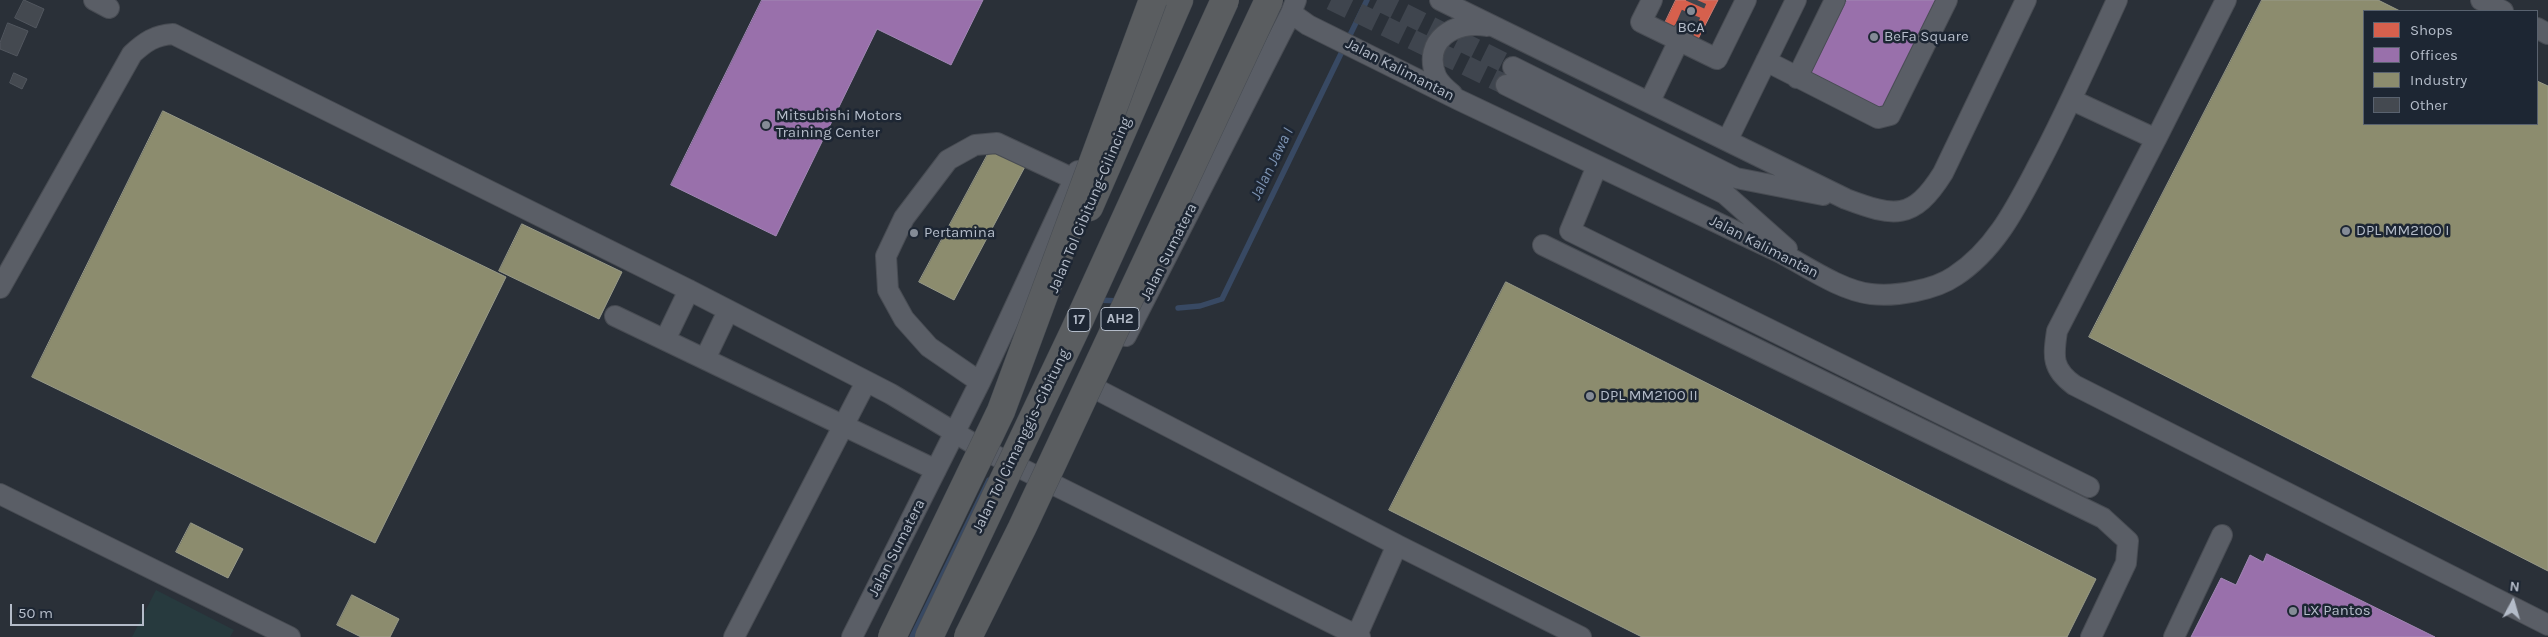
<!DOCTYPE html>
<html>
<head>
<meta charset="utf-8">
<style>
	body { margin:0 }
	#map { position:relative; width:2548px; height:637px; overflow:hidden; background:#2a3038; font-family:Karla,sans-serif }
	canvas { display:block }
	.legend { position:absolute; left:2363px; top:10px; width:175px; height:115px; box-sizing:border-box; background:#1d2633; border:1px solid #59626f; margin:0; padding:6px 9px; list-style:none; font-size:15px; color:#b4bcc9 }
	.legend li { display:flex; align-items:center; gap:10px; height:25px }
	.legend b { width:25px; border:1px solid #59626f }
	.north { position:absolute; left:2488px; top:577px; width:50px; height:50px; -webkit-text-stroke:4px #1d2633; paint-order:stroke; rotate:6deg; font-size:14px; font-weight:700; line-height:20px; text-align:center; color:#b4bcc9 }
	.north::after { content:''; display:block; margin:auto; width:18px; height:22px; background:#b4bcc9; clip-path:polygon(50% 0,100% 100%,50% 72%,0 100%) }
	.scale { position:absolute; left:10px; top:604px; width:134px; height:22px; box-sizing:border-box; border:2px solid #b4bcc9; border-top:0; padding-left:6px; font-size:15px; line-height:18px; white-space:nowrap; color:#b4bcc9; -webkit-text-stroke:4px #1d2633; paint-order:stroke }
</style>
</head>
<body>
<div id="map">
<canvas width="2548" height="637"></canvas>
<ul class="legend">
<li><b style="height:14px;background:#d6604d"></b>Shops</li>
<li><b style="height:14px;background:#9970ab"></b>Offices</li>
<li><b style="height:14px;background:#8c8c6e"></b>Industry</li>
<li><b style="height:14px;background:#444950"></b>Other</li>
</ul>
<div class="north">N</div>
<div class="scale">50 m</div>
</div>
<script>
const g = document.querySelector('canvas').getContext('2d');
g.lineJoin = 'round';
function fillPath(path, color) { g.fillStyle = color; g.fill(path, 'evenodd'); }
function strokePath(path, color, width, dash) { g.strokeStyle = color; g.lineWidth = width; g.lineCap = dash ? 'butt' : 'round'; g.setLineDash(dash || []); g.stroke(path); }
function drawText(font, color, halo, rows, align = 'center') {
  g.font = font + ' Karla,sans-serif'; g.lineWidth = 5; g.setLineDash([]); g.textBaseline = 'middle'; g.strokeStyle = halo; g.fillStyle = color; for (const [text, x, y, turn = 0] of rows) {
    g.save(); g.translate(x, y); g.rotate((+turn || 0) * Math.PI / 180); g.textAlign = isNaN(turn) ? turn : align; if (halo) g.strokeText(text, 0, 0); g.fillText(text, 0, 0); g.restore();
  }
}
const green = new Path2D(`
	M156,590L234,630L230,637H132Z`);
const shops = new Path2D(`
	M1676,0H1718L1698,39L1665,23Z`);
const offices = new Path2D(`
	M762,0H983L951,65L877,29L776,236L671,185Z
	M1847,0H1937L1883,110L1810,75Z
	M2267,554L2435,637H2191L2221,578L2236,585L2250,555L2263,562Z`);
const industry = new Path2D(`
	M2262,0H2378L2400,11H2364V124H2537V81L2548,86V571L2089,337Z
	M163,111L506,277L375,543L32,377Z
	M994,143L1028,161L954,300L919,282Z
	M522,224L622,272L599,319L499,271Z
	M1506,282L2096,579L2067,637H1642L1389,510Z
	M191,523L243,549L228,578L176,552Z
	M352,595L399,619L390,637H361L337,625Z`);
const stream = new Path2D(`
	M1097,300L1120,301
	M1178,308L1200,306L1222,299L1367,0
	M912,637L989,480`);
const building = new Path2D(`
	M24,0L44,9L36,28L15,18Z
	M8,23L28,31L17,56L0,49V43Z
	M14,73L27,79L22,89L10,83Z`);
const minorTunnel = new Path2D(`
	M1331,0L1506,85
	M1377,0L1513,67
	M1683,32L1697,0`);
const minor = new Path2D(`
	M94,0L109,8
	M1440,0L1846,199C1894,217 1913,221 1943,173L2026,0
	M1652,0L1641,22L1717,59L1746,0
	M2481,0L2503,11
	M1291,13L1308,25L1459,100L1781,253C1807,267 1842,291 1871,294C1895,297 1935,290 1955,276C1998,248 2019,201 2042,158C2069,106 2093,53 2117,0
	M2537,28L2548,34
	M1766,61L1878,118L1890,115L1947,0
	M1513,67L1736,178L1823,195
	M1797,78L1835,0
	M1506,85L1725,194L1787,249
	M1452,94C1446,89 1439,83 1436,76C1422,40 1455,20 1487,26
	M2072,100L2156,139L2226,0
	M1650,101L1683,32
	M1728,139L1796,0
	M2156,139L2057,331C2053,357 2052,369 2074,385L2548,625
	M1597,166L1570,231L2089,487
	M1543,245L2103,518L2128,541L2126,563L2091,637
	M0,288L132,54C145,42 155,35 173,34L689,290L891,394L982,449L1360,637
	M615,316L936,470
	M1126,336L1291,13L1296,0
	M665,340L689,290
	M705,359L728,311
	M980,382L929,347L904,319L888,290L886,256L904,218L948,160L975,145L997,143L1074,179
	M1098,390L1397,545L1357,635
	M0,494L290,637
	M1397,545L1581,637
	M734,637L866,382
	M852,637L980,382L1078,171
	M2174,637L2222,535`);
const highway = new Path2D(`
	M1089,207L1179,0`);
const highwayBridge = new Path2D(`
	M892,637L1001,411L1153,0
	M929,637L1074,332L1225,0
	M968,637L1022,528L1269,0`);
const markers = [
	[1691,11,5,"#848b96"],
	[1874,37,5,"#848b96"],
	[766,125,5,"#848b96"],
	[2346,231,5,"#848b96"],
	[914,233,5,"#848b96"],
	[1590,396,5,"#848b96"],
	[2293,611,5,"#848b96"]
];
const shields = [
	[1120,319,38],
	[1079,320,22]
];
const shieldNames = [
	["AH2",1120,319],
	["17",1079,320]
];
const poiNames = [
	["BCA",1691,28,"center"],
	["BeFa Square",1884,37],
	["Mitsubishi Motors",776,116],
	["Training Center",776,133],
	["DPL MM2100 I",2356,231],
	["Pertamina",924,233],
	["DPL MM2100 II",1600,396],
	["LX Pantos",2303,611]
];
const streetNames = [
	["Jalan Kalimantan",1400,70,27],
	["Jalan Tol Cibitung–Cilincing",1090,205,-67],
	["Jalan Kalimantan",1764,247,27],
	["Jalan Sumatera",1169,252,-63],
	["Jalan Tol Cimanggis–Cibitung",1021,441,-64],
	["Jalan Sumatera",897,548,-63]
];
const waterNames = [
	["Jalan Jawa I",1272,164,-64]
];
fillPath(green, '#273a3e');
fillPath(shops, '#d6604d');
strokePath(shops, '#cc7c72', 1);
fillPath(offices, '#9970ab');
strokePath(offices, '#a187b4', 1);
fillPath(industry, '#8c8c6e');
strokePath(industry, '#989a89', 1);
strokePath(stream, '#384963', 5.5);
fillPath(building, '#444950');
strokePath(building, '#52575f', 1);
strokePath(minorTunnel, '#3f454e', 20, [20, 10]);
strokePath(minor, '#484c53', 22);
strokePath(highway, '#474c53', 29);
strokePath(minor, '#5a5e66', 20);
strokePath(highway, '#5a5d60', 28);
strokePath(highwayBridge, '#474c53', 29, []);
strokePath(highwayBridge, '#5a5d60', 28);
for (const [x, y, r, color] of markers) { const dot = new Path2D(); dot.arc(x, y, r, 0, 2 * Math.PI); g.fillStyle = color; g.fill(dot); strokePath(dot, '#1d2633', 2); }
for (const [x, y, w] of shields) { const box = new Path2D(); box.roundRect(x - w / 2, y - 11.5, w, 23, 4); g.fillStyle = '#1d2633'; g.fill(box); strokePath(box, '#b4bcc9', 1); }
drawText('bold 14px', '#b4bcc9', null, shieldNames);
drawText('15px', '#b4bcc9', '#1d2633', poiNames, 'left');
drawText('15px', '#b4bcc9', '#1d2633', streetNames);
drawText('italic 16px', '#7c92b1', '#1d2633', waterNames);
</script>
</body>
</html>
